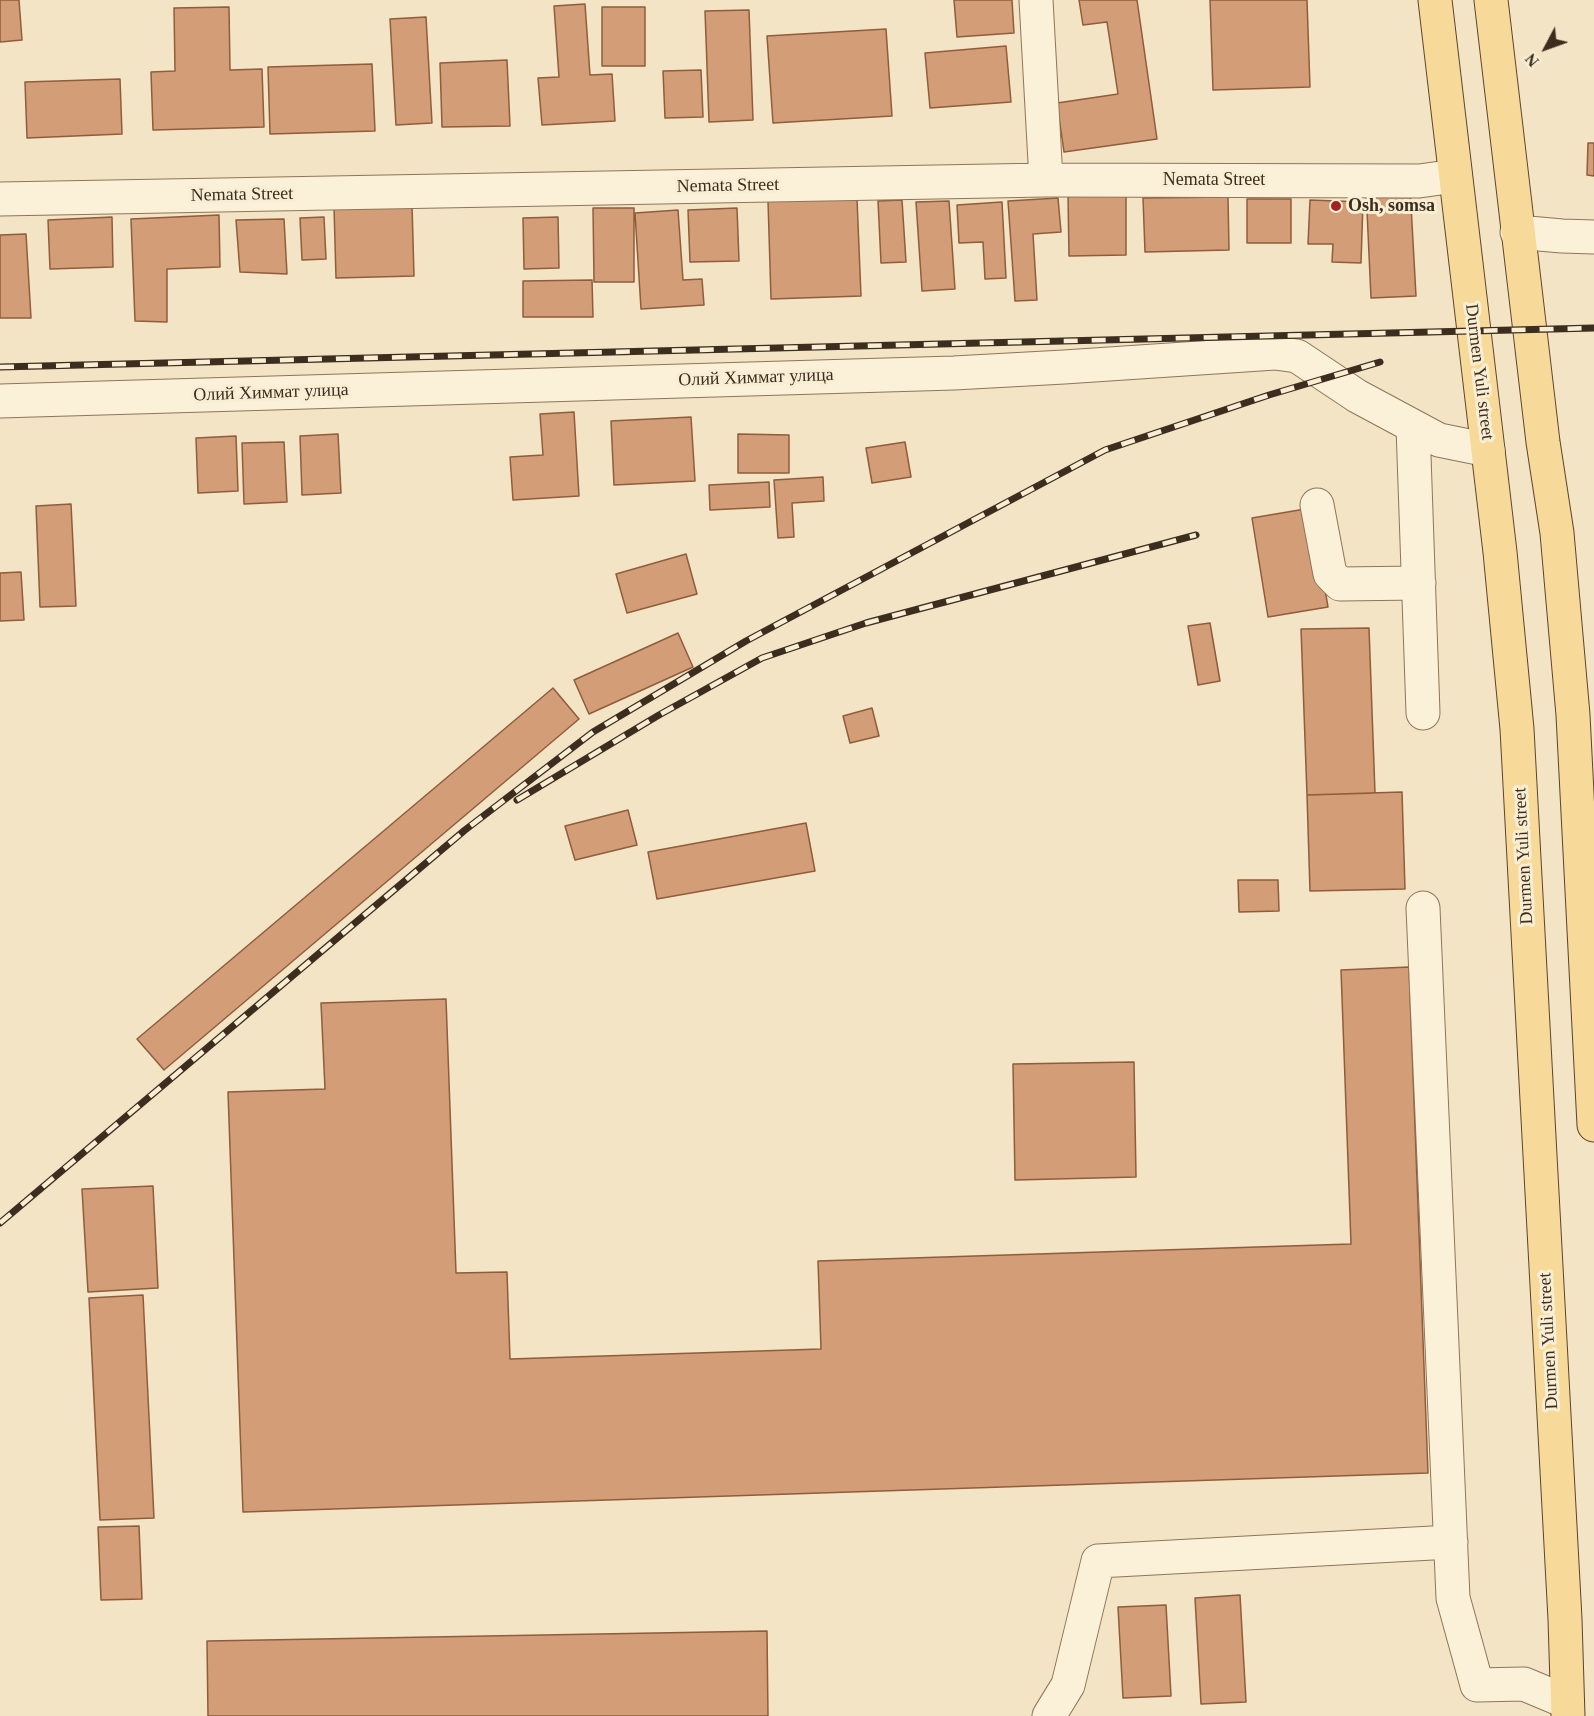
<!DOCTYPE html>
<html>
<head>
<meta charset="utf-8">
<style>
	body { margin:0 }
	#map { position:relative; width:1594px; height:1716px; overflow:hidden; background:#f2e4c4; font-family:Georgia,serif }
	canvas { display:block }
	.north { position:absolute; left:1516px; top:18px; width:60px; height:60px; -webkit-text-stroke:4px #f8eed4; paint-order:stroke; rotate:229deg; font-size:16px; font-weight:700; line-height:24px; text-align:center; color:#3d2d1e }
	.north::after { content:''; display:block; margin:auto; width:21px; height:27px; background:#3d2d1e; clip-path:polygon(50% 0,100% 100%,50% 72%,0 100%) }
</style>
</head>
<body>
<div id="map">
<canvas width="1594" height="1716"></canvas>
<div class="north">N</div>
</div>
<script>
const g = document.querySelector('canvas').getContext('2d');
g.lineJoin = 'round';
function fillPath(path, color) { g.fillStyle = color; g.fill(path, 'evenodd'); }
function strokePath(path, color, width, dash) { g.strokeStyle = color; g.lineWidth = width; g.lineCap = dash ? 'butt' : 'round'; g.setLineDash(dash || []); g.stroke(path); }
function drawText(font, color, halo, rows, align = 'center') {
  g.font = font + ' Georgia,serif'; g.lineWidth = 6; g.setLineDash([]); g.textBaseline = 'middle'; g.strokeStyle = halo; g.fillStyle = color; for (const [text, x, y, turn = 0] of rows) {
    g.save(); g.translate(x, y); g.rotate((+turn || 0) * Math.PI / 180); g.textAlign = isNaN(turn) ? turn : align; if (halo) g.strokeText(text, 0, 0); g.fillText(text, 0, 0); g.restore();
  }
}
const building = new Path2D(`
	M0,0H19L22,40L0,42Z
	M954,0H1012L1014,33L957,37Z
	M1079,0H1137L1157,139L1064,152L1057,103L1118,94L1107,22L1083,25Z
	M1210,0H1307L1310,87L1213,90Z
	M585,4L590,75L612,74L615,121L542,125L538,78L559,77L554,6Z
	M229,7L230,70L262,69L264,127L153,130L151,72L175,71L174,8Z
	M602,7H645V66H602Z
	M749,10L753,120L709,122L705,11Z
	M426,17L432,123L396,125L390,19Z
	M886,29L892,116L773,123L767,36Z
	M1006,46L1011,102L930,108L925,53Z
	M507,60L510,126L442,127L440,63Z
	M372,64L375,131L270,134L268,67Z
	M701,70L703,117L665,118L663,71Z
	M120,79L122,134L27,138L25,82Z
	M1588,143H1594V176L1587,175Z
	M1410,187L1416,296L1371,298L1366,189Z
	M1126,194V255L1069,256L1068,195Z
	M1228,197L1229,250L1145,252L1143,198Z
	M1058,198L1061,232L1033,234L1037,300L1015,301L1008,201Z
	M857,199L861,296L771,299L768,201Z
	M1247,199H1291V243H1247Z
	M902,200L906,262L881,263L878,201Z
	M1310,200L1363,202L1361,263L1332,262L1333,244H1308Z
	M949,201L955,289L922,291L916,202Z
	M1002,202L1006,278L985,279L983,242L959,243L957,205Z
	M412,205L414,276L336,278L334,207Z
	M593,208H634V282H594Z
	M737,208L739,261L690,262L688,210Z
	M678,210L683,280L702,279L704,305L641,309L635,213Z
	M219,215L220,267L167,269V322L135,321L131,219Z
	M112,217L113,267L50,269L48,220Z
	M324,217L326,259L302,260L300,218Z
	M558,217L559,268L524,269L523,218Z
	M284,219L287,274L240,272L236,220Z
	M26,234L31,318H0V235Z
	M592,280L593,317H523V281Z
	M574,412L579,496L513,500L510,457L543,455L540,414Z
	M691,417L695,481L614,485L611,421Z
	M338,434L341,493L302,495L300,436Z
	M738,434L789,435V473H738Z
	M236,436L238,491L198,493L196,438Z
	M284,442L287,502L244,504L242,443Z
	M905,442L911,477L872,483L866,448Z
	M823,477L824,501L792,503L794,537L778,538L774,480Z
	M769,482L770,507L710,510L709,485Z
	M71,504L76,606L40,607L36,506Z
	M1311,508L1328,607L1268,617L1252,518Z
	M686,554L697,594L627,613L616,574Z
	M21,572L24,620L0,621V573Z
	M1210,623L1220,681L1198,685L1188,626Z
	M1369,628L1375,793L1307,795L1301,629Z
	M678,633L693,667L589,714L574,680Z
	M553,688L579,719L164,1070L137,1039Z
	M872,708L879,736L850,743L843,716Z
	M1402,792L1405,889L1310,891L1307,795Z
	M628,810L637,845L575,860L565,826Z
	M806,823L815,871L657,899L648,852Z
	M1238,880H1278L1279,911L1239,912Z
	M1409,967L1428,1473L243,1512L228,1092L325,1089L321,1003L446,999L456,1273L507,1272L510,1359L821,1349L818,1261L1351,1244L1341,970Z
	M1134,1062L1136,1177L1015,1180L1013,1064Z
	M153,1186L158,1288L88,1292L82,1189Z
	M143,1295L154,1518L100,1520L89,1298Z
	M139,1526L142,1599L101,1600L98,1527Z
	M1240,1595L1246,1702L1201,1704L1195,1598Z
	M1166,1605L1171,1696L1123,1698L1118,1607Z
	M767,1631L768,1716H208L207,1641Z`);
const minor = new Path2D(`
	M1036,0L1046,180
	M0,199L1046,180L1419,181L1455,176
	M1517,232L1562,236L1594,237
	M0,401L954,373L1064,367L1275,353L1297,356L1357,396L1439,440L1488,450
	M1413,427L1423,713
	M1317,505L1330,574L1340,584L1419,583
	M1423,908L1453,1598L1477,1685L1524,1684L1567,1702
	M1049,1716L1068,1685L1098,1561L1451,1542`);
const major = new Path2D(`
	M1435,0L1500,552L1517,729L1565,1619L1568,1716
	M1491,0L1543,442L1557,533L1573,715L1594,1125`);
const rail = new Path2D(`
	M0,367L1594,328
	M517,800L659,715L762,658L866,623L1196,535
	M0,1223L465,830L593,732L746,641L1105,450L1269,395L1380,362`);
const markers = [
	[1336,206,6,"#a22324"]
];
const streetNames = [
	["Nemata Street",1214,180],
	["Nemata Street",728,186,-1],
	["Nemata Street",242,195,-1],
	["Durmen Yuli street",1479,372,83],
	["Олий Химмат улица",756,378,-2],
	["Олий Химмат улица",271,393,-2],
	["Durmen Yuli street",1524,856,-93],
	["Durmen Yuli street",1549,1341,-93]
];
const poiNames = [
	["Osh, somsa",1348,206]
];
fillPath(building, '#d39d77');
strokePath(building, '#8f5d3c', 1.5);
strokePath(minor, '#8e7558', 35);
strokePath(major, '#5c432d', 35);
strokePath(minor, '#fbf1d8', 33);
strokePath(major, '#f7da99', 33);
strokePath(rail, '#3d2d1e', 7);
strokePath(rail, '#f8eed4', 4.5, [14]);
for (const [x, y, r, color] of markers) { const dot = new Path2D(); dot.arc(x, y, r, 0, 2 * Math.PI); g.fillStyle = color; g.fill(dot); strokePath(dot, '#f8eed4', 2); }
drawText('18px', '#3d2d1e', '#f8eed4', streetNames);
drawText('bold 18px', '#3d2d1e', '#f8eed4', poiNames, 'left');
</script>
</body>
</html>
